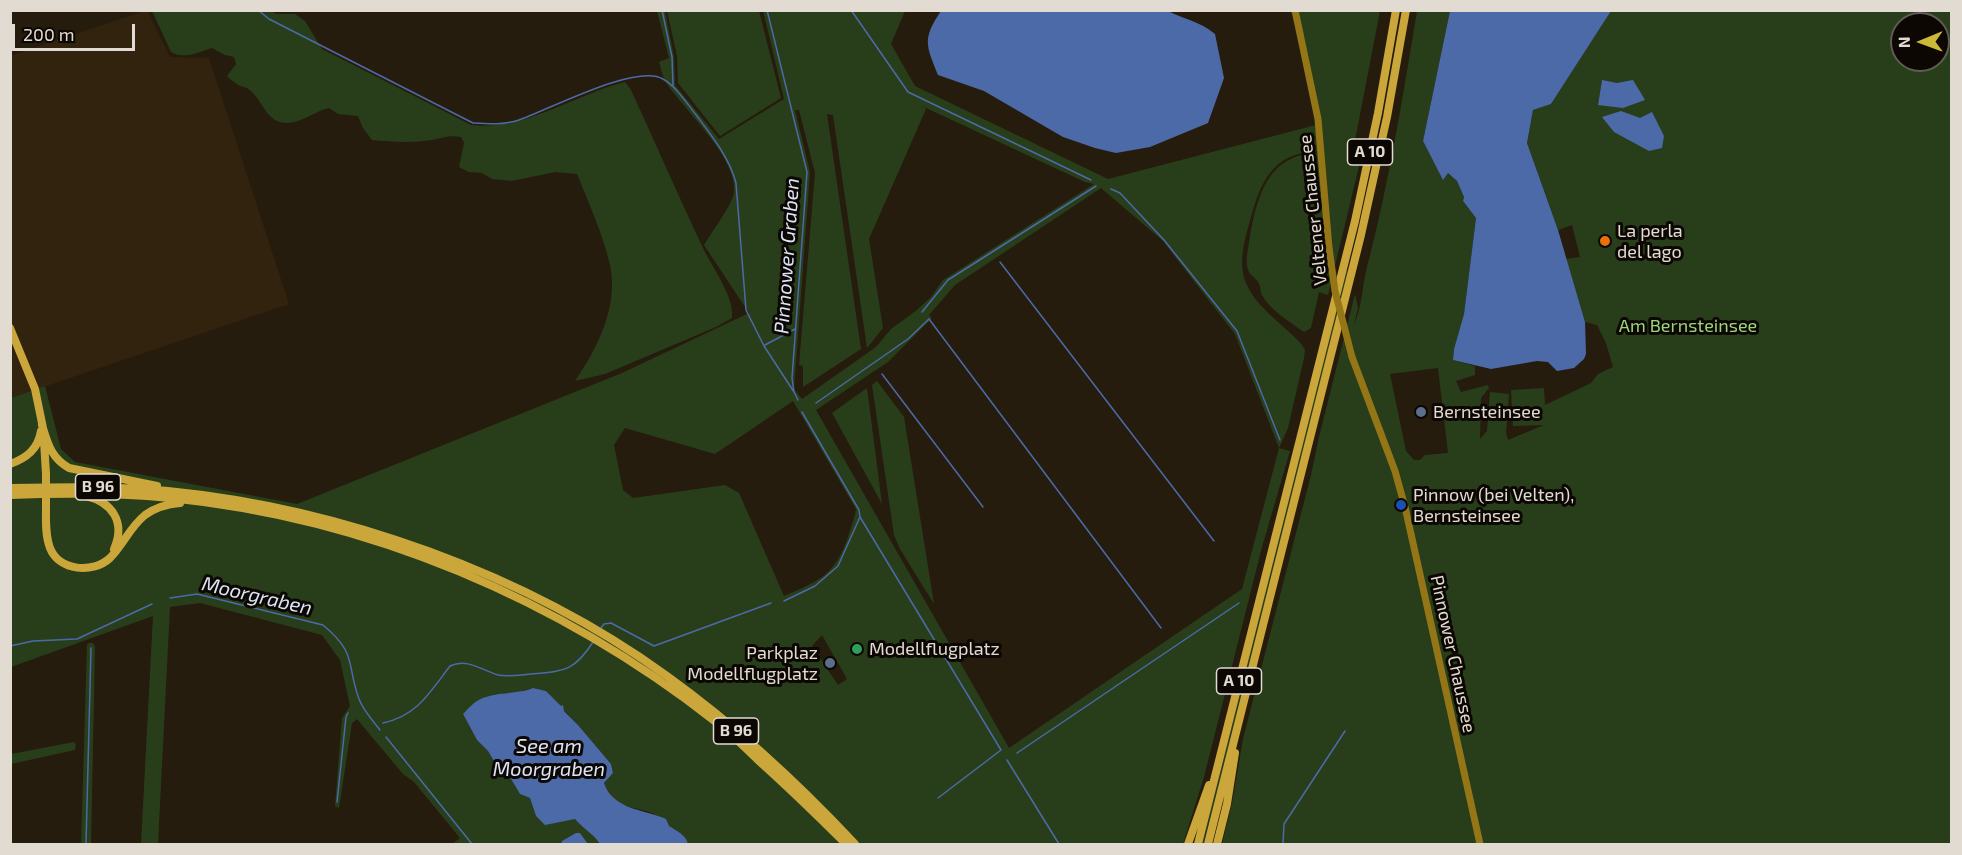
<!DOCTYPE html>
<html>
<head>
<meta charset="utf-8">
<style>
	body { margin:0 }
	#map { position:relative; width:1962px; height:855px; overflow:hidden; background:#261c0d; font-family:"Exo 2",sans-serif }
	canvas { display:block }
	.frame { position:absolute; inset:0; border:12px solid #e2dbd2; pointer-events:none }
	.north { position:absolute; left:1890px; top:12px; width:60px; height:60px; box-sizing:border-box; background:#0c0703; border:2px solid #625c56; border-radius:50%; rotate:269deg; font-size:16px; font-weight:700; line-height:24px; text-align:center; color:#e2dbd2 }
	.north::after { content:''; display:block; margin:auto; width:21px; height:27px; background:#cdb938; clip-path:polygon(50% 0,100% 100%,50% 72%,0 100%) }
	.scale { position:absolute; left:12px; top:24px; width:123px; height:27px; box-sizing:border-box; border:3px solid #e2dbd2; border-top:0; padding-left:8px; font-size:18px; line-height:21px; white-space:nowrap; color:#e2dbd2; -webkit-text-stroke:4px #0c0703; paint-order:stroke }
</style>
</head>
<body>
<div id="map">
<canvas width="1962" height="855"></canvas>
<div class="frame"></div>
<div class="north">N</div>
<div class="scale">200 m</div>
</div>
<script>
const g = document.querySelector('canvas').getContext('2d');
g.lineJoin = 'round';
function fillPath(path, color) { g.fillStyle = color; g.fill(path, 'evenodd'); }
function strokePath(path, color, width, dash) { g.strokeStyle = color; g.lineWidth = width; g.lineCap = dash ? 'butt' : 'round'; g.setLineDash(dash || []); g.stroke(path); }
function drawText(font, color, halo, rows, align = 'center') {
  g.font = font + ' "Exo 2",sans-serif'; g.lineWidth = 6; g.setLineDash([]); g.textBaseline = 'middle'; g.strokeStyle = halo; g.fillStyle = color; for (const [text, x, y, turn = 0] of rows) {
    g.save(); g.translate(x, y); g.rotate((+turn || 0) * Math.PI / 180); g.textAlign = isNaN(turn) ? turn : align; if (halo) g.strokeText(text, 0, 0); g.fillText(text, 0, 0); g.restore();
  }
}
const built = new Path2D(`
	M147,10L170,57L209,58L289,304L11,398L10,56Z`);
const green = new Path2D(`
	M269,10L276,14H295L305,21L322,49L471,125C526,131 573,95 625,82L631,90C655,142 678,195 702,246C711,266 735,297 732,318L716,327L605,374L575,381C597,349 619,306 610,265C603,234 589,204 577,174L555,172L512,181L492,179L482,173L469,172L459,167L464,143L461,137C449,135 443,138 432,140C412,143 392,142 372,140L363,128L358,116L338,114L329,108C316,111 307,119 294,122C268,128 265,104 251,91C247,87 243,87 238,85C234,82 230,79 227,76L236,64L234,57L225,55L212,48C199,52 184,60 171,52L152,11Z
	M763,10L905,11L891,44L915,86L1108,179L1316,125L1319,151C1271,152 1260,184 1249,224C1244,243 1238,263 1246,283C1256,308 1285,325 1302,345L1305,350L1304,358L1288,428L1279,448L1290,451L1262,547L1204,777L1183,844H688C686,836 679,832 672,828C666,825 663,819 658,816C637,804 614,813 604,783L613,773L611,764L578,725L546,691L533,688L520,692L503,694L463,714L477,740L488,751L498,768L511,779L520,794L530,798L536,816L545,824L575,819C583,830 593,832 600,844H588L580,833L562,841L561,844H452L460,838L414,782L403,774L357,719L352,723L339,808L335,806L342,718L350,706L340,660L322,635L200,603L170,607L158,844H141L153,616L11,667V398L45,386L61,449L75,462L297,504L622,373L749,313L704,245C710,235 733,203 734,193C739,160 685,110 667,84C663,78 661,69 659,62L669,58L657,11H665L674,57L675,85L719,139L784,99ZM924,107L1085,182L1094,184L943,280L931,297L917,310L891,329L876,347L802,399L794,389L810,172L795,110H799L815,173L799,365L803,366V387L861,349L827,114L833,115L867,348L883,328L869,239L926,109ZM1101,188L1163,241L1235,334L1279,448L1242,589L1009,748L816,410L888,362L932,318L929,315L955,285ZM793,401L856,509C855,518 851,527 848,537C835,575 819,581 784,596L739,493L725,485L633,498L623,490L614,445L625,428L715,454ZM822,635L847,679L838,685L812,646Z
	M667,11H759L781,98L720,136L678,83L677,56Z
	M1291,11H1380L1351,161L1360,162L1328,295L1319,292L1311,328L1304,332C1290,322 1270,310 1262,295C1260,291 1261,286 1258,282C1256,278 1251,276 1249,272C1244,262 1249,246 1250,236C1258,193 1269,154 1319,153L1313,100Z
	M1417,11H1450L1423,141L1443,179L1448,173L1457,181L1464,197L1463,201L1476,218L1464,314L1454,349L1453,360L1475,366V375L1456,381L1461,392L1488,385L1489,388L1481,398L1480,439L1487,431L1490,392L1509,394L1506,433L1508,440L1544,425L1513,426L1511,390L1544,388L1545,405L1591,383L1598,374L1613,367L1606,343L1597,325L1585,322L1566,259L1580,257L1572,225L1558,230L1527,143L1533,110L1551,104L1611,11H1951V844H1222L1232,803L1243,739L1311,475L1319,437L1355,294L1358,308L1354,325C1362,307 1362,287 1367,267C1389,183 1403,96 1417,11ZM1902,24H1938V60H1902ZM1602,81L1617,83L1598,105ZM1438,368L1448,453L1425,455L1420,460H1414L1406,451L1390,374Z
	M1346,271H1348L1205,844H1202Z
	M877,381L904,417L934,604L900,549L894,535L872,385Z
	M867,388L882,504L832,413Z
	M89,643H93L95,647L91,844H81L87,645Z
	M74,742L76,744L75,750L11,764V754Z`);
const water = new Path2D(`
	M941,11H1168C1185,20 1200,21 1215,34L1224,78L1208,123L1150,147L1116,153L1095,148L1063,137L984,91L938,75C926,45 922,39 941,11Z
	M1450,11H1611L1551,104L1533,110L1527,143L1558,230L1585,322L1586,354L1584,359L1574,368L1557,371L1548,362L1537,361L1491,369L1453,360L1454,349L1464,314L1476,218L1463,201L1464,197L1457,181L1448,173L1443,180L1423,141Z
	M1602,80L1617,83L1633,80L1645,100L1623,108L1598,105Z
	M1621,111L1640,118L1652,112L1664,136L1662,148L1649,151L1614,132L1602,117Z
	M533,688L546,691L561,706L563,705L564,711L578,725L611,764L613,773L604,783C613,810 644,809 666,819L669,826C677,831 686,835 688,844H600C593,833 583,829 575,819L545,825L536,816L530,798L520,794L511,779L498,768L488,751L477,740L463,714C467,710 472,704 477,701C494,691 516,695 533,688Z
	M576,833H580L588,844H561L562,841Z`);
const stream = new Path2D(`
	M258,10L269,19L473,123C489,124 504,125 519,120C548,110 636,63 663,79C677,87 687,104 697,116C712,136 730,159 736,183L746,310L764,346L794,392
	M662,10L672,57L673,85
	M767,10L807,172L792,378L794,392L798,400
	M851,10L908,92L1091,180
	M1111,189L1120,193L1164,240L1237,331L1280,440
	M1000,262L1214,541
	M922,312L948,280L1096,186
	M765,345L795,329
	M882,374L983,507
	M816,403L908,339L929,319L1161,628
	M860,517L1001,750L938,798
	M170,598L197,594L323,625C358,654 346,664 359,699C363,710 373,721 380,730
	M784,601L815,586L838,566L860,517L859,510L802,412
	M601,628L604,624L611,623L654,646L771,603
	M10,646L33,641L77,639L152,604
	M383,723C417,716 430,692 450,666C468,658 481,670 498,675C509,677 520,675 531,674C563,671 574,672 593,642
	M386,737L472,844
	M1017,753L1239,603
	M1007,760L1059,844
	M337,802L346,717L348,713
	M86,844L91,648
	M1283,844L1284,824L1345,731`);
const secondary = new Path2D(`
	M1295,10L1318,119L1329,248
	M1352,357L1395,471L1405,507L1480,844`);
const highway = new Path2D(`
	M10,328L35,389L43,428
	M42,425C48,444 51,458 69,468L157,486
	M44,441L46,474
	M10,464C27,458 38,449 41,431
	M10,488C63,487 115,486 168,491C341,508 526,574 667,676C735,725 798,783 855,844
	M10,495C64,493 117,493 170,498C369,518 559,599 716,722C731,733 744,747 758,760C788,787 817,815 846,844
	M86,496C112,502 126,522 114,549
	M46,506C46,520 45,535 50,548C59,571 93,574 110,558C123,545 130,527 145,515C156,507 168,504 180,503
	M1188,844L1209,785
	M1198,844L1355,221L1378,113L1396,10
	M1208,844L1361,235L1387,117L1406,10
	M1217,844L1227,804L1235,753`);
const secondaryBridge = new Path2D(`
	M1329,248L1335,291L1352,357`);
const highwayBridge = new Path2D(`
	M46,474V506`);
const markers = [
	[1605,241,6,"#e8710a"],
	[1421,412,6,"#5c6f8a"],
	[1401,505,6,"#1a4fb4"],
	[857,649,6,"#2e9e5b"],
	[830,663,6,"#5c6f8a"]
];
const shields = [
	[1370,152,45],
	[98,487,45],
	[1239,681,45],
	[736,731,45]
];
const shieldNames = [
	["A 10",1370,152],
	["B 96",98,487],
	["A 10",1239,681],
	["B 96",736,731]
];
const streetNames = [
	["Veltener Chaussee",1313,210,-96],
	["Pinnower Chaussee",1453,654,78]
];
const poiNames = [
	["La perla",1617,231],
	["del lago",1617,252],
	["Bernsteinsee",1433,412],
	["Pinnow (bei Velten),",1413,495],
	["Bernsteinsee",1413,516],
	["Modellflugplatz",869,649],
	["Parkplaz",818,653,"right"],
	["Modellflugplatz",818,674,"right"]
];
const parkNames = [
	["Am Bernsteinsee",1688,326]
];
const waterNames = [
	["Pinnower Graben",787,256,-86],
	["Moorgraben",257,596,13],
	["See am",549,746],
	["Moorgraben",549,769]
];
fillPath(built, '#31230d');
fillPath(green, '#283e1a');
fillPath(water, '#4d6aa8');
strokePath(stream, '#4d6aa8', 1.5);
strokePath(secondary, '#947617', 7);
strokePath(highway, '#cba63a', 8);
strokePath(secondaryBridge, '#947617', 7);
strokePath(highwayBridge, '#cba63a', 8);
for (const [x, y, r, color] of markers) { const dot = new Path2D(); dot.arc(x, y, r, 0, 2 * Math.PI); g.fillStyle = color; g.fill(dot); strokePath(dot, '#0c0703', 2); }
for (const [x, y, w] of shields) { const box = new Path2D(); box.roundRect(x - w / 2, y - 13, w, 26, 4.5); g.fillStyle = '#0c0703'; g.fill(box); strokePath(box, '#e2dbd2', 1.5); }
drawText('bold 16px', '#e2dbd2', null, shieldNames);
drawText('18px', '#e2dbd2', '#0c0703', streetNames);
drawText('18px', '#e2dbd2', '#0c0703', poiNames, 'left');
drawText('18px', '#9dd57b', '#0c0703', parkNames);
drawText('italic 20px', '#dbe5f7', '#0c0703', waterNames);
</script>
</body>
</html>
